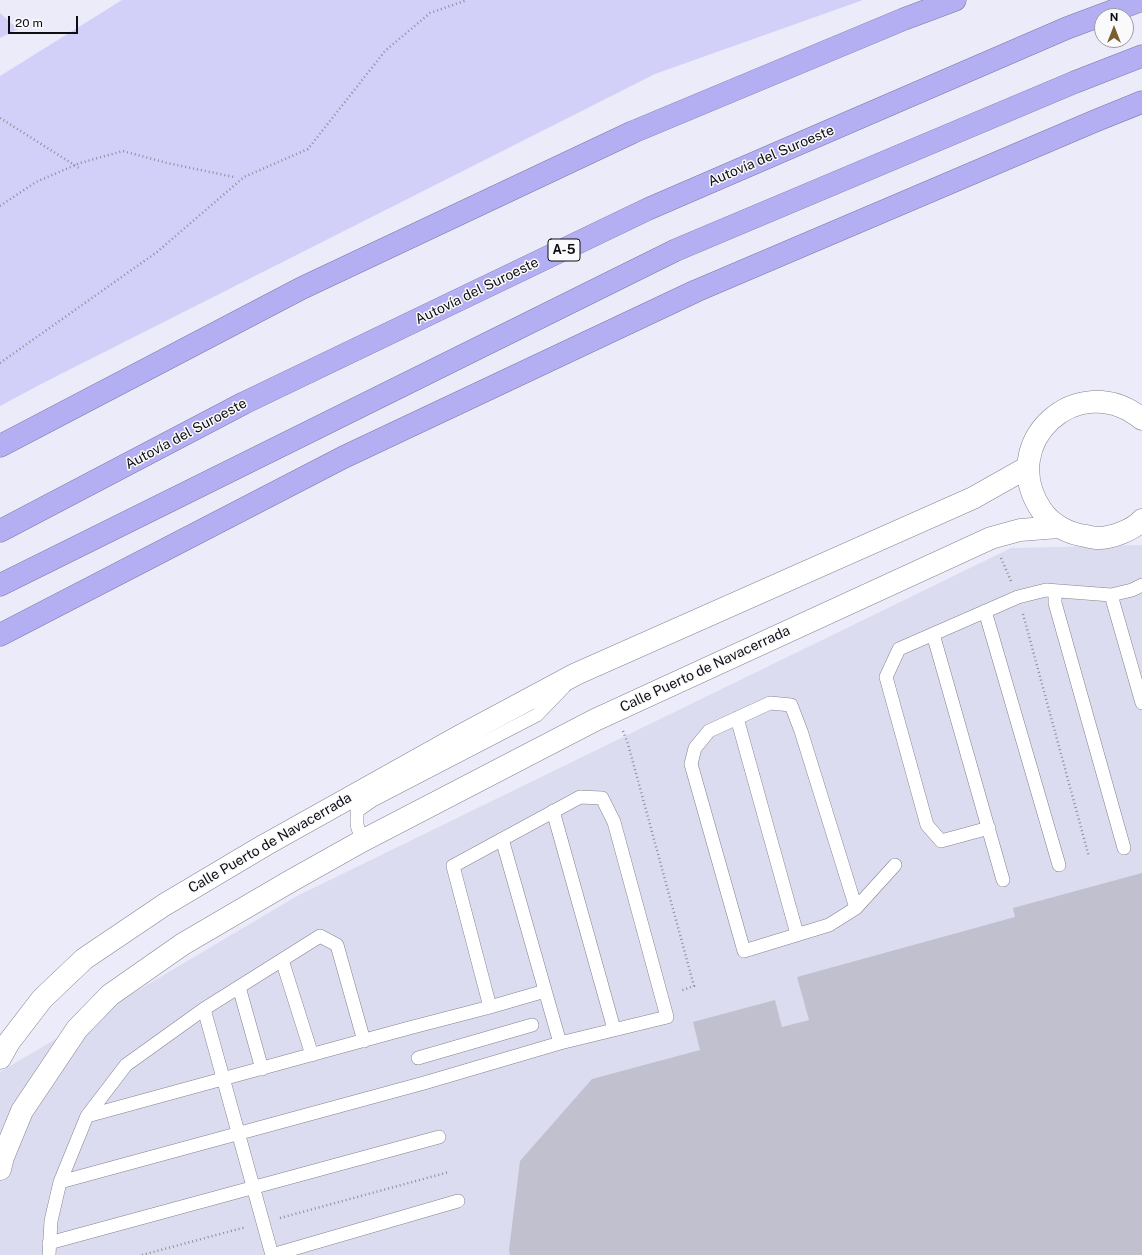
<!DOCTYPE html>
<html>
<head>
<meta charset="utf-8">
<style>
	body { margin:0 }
	#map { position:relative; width:1142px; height:1255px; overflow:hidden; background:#ecebfa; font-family:"Public Sans",sans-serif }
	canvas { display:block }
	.north { position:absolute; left:1094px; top:8px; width:40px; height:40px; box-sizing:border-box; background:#fafafd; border:1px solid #9c9b9f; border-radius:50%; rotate:0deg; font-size:11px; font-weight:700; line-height:16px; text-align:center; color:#0e0d12 }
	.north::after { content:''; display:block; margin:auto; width:14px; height:18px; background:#7a5e31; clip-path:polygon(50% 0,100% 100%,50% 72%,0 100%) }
	.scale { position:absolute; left:8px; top:16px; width:70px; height:18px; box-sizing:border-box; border:2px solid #0e0d12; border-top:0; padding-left:5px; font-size:12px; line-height:14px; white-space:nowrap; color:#0e0d12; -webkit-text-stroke:3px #fafafd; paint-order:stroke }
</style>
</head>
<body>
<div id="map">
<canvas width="1142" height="1255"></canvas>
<div class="north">N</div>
<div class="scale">20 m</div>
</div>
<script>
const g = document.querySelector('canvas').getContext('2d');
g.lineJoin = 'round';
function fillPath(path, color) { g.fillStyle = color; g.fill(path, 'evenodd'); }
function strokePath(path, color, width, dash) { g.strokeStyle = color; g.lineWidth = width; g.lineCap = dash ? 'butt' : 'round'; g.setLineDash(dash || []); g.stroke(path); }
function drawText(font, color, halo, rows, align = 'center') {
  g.font = font + ' "Public Sans",sans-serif'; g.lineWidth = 3; g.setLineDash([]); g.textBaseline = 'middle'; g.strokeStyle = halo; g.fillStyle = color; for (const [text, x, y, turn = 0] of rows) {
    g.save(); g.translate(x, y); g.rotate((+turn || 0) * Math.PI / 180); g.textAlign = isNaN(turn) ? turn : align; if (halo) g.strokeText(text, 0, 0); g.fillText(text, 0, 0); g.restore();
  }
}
const built = new Path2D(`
	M1142,545V1255H0V1072L297,896L1011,548Z`);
const green = new Path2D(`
	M122,0H863L655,74L45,382L0,406V76Z
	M0,13L18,29L0,38Z`);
const building = new Path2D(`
	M1142,873V1255H510L509,1250L520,1161L592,1079L700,1050L693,1022L775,1000L782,1027L809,1020L797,977L1015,917L1013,908Z`);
const path = new Path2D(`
	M0,118L79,168
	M0,206L36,182L80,163L123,151L167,163L234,177
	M0,363L157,252L244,177L308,149L385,51L430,13L467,0
	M1001,558L1011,581
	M1023,614L1089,857
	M623,731L628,744L694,986L680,991
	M280,1218L449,1172
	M142,1255L246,1227`);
const lane = new Path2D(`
	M1055,591V603L1124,848
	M1111,595L1142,703
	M985,611L1059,865
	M933,634L1003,880
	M737,718L797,934
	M553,811L614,1029
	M989,828L941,841L927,825L886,677L899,649L1018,597L1046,590L1111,595L1132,590L1142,585
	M502,839L560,1043
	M362,841L357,825V811L373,800L537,715L564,687
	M856,908L801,731L791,705L770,703L709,731L695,748L691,764L744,951L829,925L856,908L895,865
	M282,960L312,1055
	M239,987L262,1069
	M204,1009L272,1255
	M418,1058L532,1025
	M87,1116L409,1028L490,1007L545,991
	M60,1182L424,1083L560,1043L667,1017L614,822L602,798L580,797L453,866L490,1007
	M49,1243L439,1137
	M49,1255L51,1221L60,1182L87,1116L126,1065L204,1009L320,936L337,945L364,1041
	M272,1255L458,1201`);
const secondary = new Path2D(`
	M1142,419C1078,367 995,443 1042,511C1052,525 1069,534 1086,536C1090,537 1094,538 1098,538C1112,538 1133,530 1142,520
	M0,1058L9,1042L42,999L84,959L164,905L265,845L460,736L576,674L973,498L1028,467
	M0,1169L3,1157L22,1111L77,1029L110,995L183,944L289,882L362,841L595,720L991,538L1020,530L1059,527`);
const highway = new Path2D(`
	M0,446L302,288L633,132L904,19L955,0
	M0,531L244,403L648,209L1067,28L1142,0
	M0,585L676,250L1075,82L1142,56
	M0,635L344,457L696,291L1095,121L1142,102`);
const shields = [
	[564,250,32]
];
const shieldNames = [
	["A-5",564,250]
];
const streetNames = [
	["Autovía del Suroeste",771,156,-23],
	["Autovía del Suroeste",477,291,-26],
	["Autovía del Suroeste",186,434,-28],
	["Calle Puerto de Navacerrada",705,669,-25],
	["Calle Puerto de Navacerrada",270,843,-30]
];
fillPath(built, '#dcdcf0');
fillPath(green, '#d2d0f9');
fillPath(building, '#c1c0ce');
strokePath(lane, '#838390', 14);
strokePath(secondary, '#838390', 23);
strokePath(highway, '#7a76a4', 23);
strokePath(path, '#8e8d97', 2.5, [1, 3]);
strokePath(lane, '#fff', 13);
strokePath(secondary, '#fff', 22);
strokePath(highway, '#b4aff2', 22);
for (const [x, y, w] of shields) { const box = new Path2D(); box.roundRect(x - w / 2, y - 11, w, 22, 3); g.fillStyle = '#fafafd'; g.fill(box); strokePath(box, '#0e0d12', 1); }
drawText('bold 13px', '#0e0d12', null, shieldNames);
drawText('14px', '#0e0d12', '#fafafd', streetNames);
</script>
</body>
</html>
